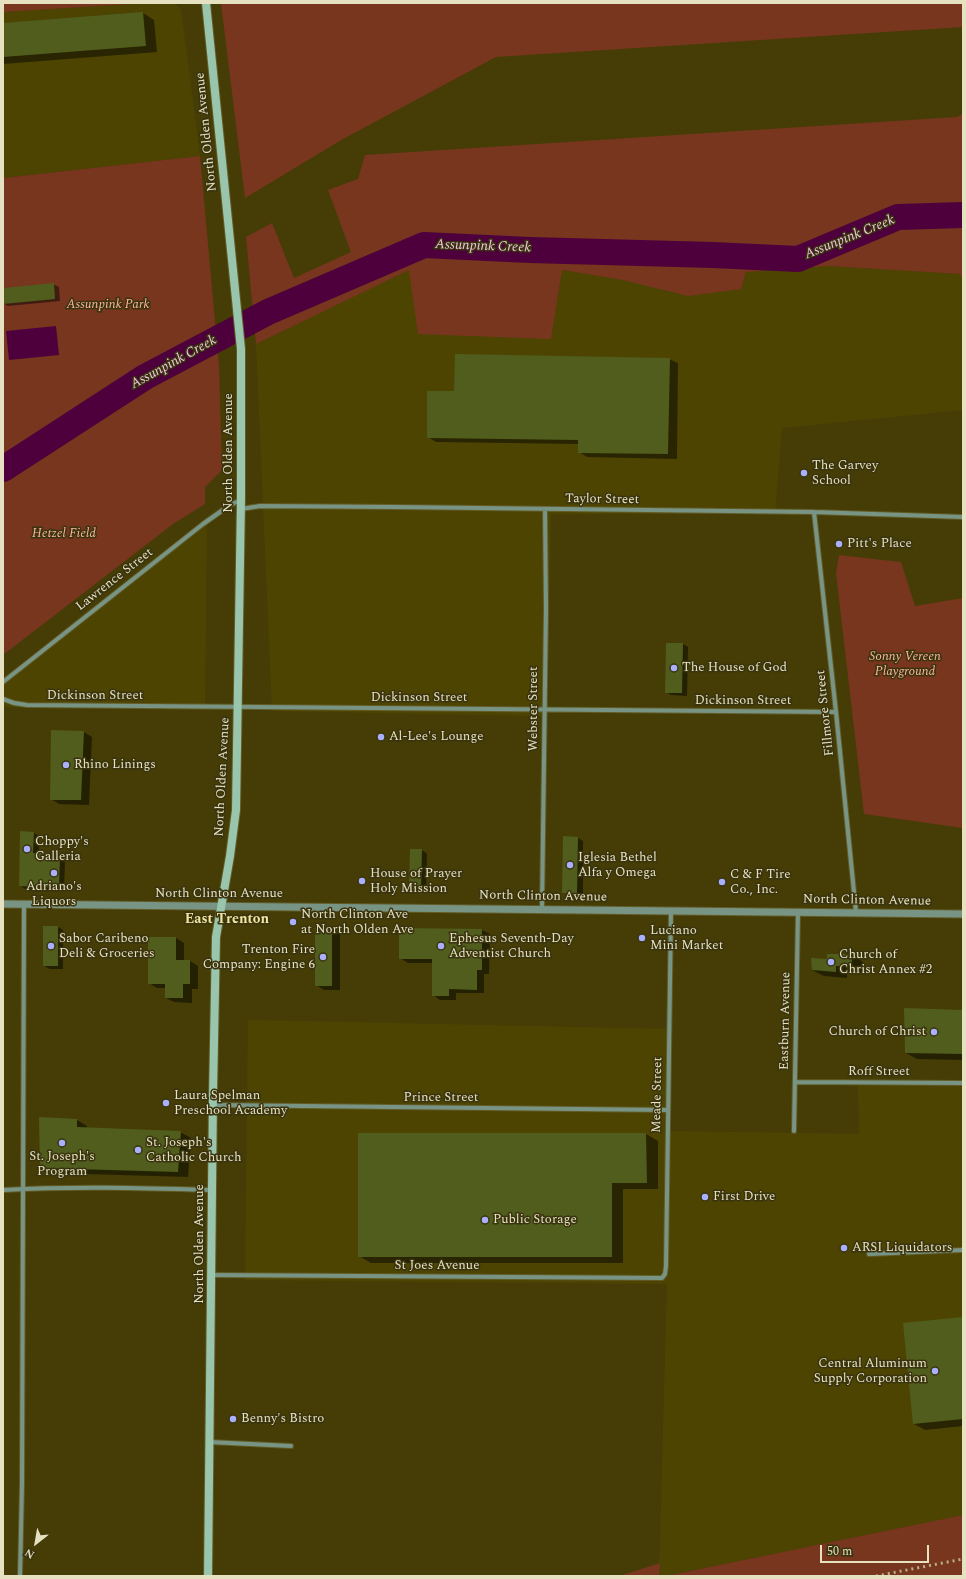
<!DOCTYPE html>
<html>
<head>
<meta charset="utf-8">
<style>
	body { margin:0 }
	#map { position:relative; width:966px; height:1579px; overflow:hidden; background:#453d05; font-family:Spectral,serif }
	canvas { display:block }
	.frame { position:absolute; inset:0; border:4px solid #e6e1c0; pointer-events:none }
	.north { position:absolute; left:16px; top:1523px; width:40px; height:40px; -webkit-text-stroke:3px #39330f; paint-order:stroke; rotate:211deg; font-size:11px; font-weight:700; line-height:16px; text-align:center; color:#e6e1c0 }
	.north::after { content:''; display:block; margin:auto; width:14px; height:18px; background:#e6e1c0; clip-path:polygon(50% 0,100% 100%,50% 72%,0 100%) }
	.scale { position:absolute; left:820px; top:1545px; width:109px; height:18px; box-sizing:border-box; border:2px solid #e6e1c0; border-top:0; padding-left:5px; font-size:12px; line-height:14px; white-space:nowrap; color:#e6e1c0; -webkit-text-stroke:3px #39330f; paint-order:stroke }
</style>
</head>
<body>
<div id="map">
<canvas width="966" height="1579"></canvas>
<div class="frame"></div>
<div class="north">N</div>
<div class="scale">50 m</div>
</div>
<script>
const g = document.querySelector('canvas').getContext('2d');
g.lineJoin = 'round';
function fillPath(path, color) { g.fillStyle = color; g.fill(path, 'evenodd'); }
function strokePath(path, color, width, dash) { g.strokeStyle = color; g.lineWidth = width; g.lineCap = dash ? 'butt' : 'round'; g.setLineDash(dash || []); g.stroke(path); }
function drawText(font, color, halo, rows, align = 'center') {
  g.font = font + ' Spectral,serif'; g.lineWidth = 3; g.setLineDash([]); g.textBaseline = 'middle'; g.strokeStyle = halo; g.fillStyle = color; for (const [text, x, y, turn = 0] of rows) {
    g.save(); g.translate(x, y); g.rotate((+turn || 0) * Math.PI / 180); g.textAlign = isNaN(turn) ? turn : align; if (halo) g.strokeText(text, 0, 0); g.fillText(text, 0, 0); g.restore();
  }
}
const built = new Path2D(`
	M147,3H173L181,9L200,156L3,178V12Z
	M828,266L960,274L963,280V410L782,428L775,514H551L547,716L272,711L256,344L410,269L551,338L562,270L623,280L741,289L746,272Z
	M207,521L205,710L3,707V683Z
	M248,1020L670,1029L671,1131L859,1134L858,1086L963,1083V1515L666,1576H659L667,1284L245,1280Z`);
const green = new Path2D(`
	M3,3H147L3,12Z
	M221,3H963V27L496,57L343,139L245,198Z
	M963,114V280L960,274L828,266L746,272L741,289L688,296L623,280L562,270L551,339L418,334L409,270L256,344L246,237L272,223L294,278L351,252L328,190L358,179L365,155L957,117Z
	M200,156L219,365L222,470L205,487V504L173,524L3,655V178Z
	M839,555L901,562L915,606L963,598V828L864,814L836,573Z
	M963,1515V1576H666Z
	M660,1563L659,1576H619Z`);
const water = new Path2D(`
	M56,326L59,355L9,360L6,331Z`);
const shadow = new Path2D(`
	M143,13L154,20L157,52L3,64V24Z
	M53,284L59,287L60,301L8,306L3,303V289Z
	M669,359L678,363L677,459L587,457L579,452V444L436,442L428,437L455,392Z
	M683,644L688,647L687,696L671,695L666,692Z
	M84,732L92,737L89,805L59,804L51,799Z
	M34,833L39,836V854H50L55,857V859H59L65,862L64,890L25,889L20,885Z
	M578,838L583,841V896L569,895L563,892Z
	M411,850H422L427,854L426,893L415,892L410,889Z
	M58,927L63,930V969H50L44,966Z
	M332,929L340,934V990H324L316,985Z
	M400,929L482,930L490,934L489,974H484V993H456V1000H440L433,995V963H408L400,958Z
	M176,938L184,943V961H190L198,966V989H192V1003L174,1002L166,998V988H157L149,983Z
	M852,955L863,962V972H847V978L824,976L812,970L828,960Z
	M963,1011V1060L917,1059L906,1053Z
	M77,1120L87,1126V1128L180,1132L191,1138L188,1177L52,1173L41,1167Z
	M359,1134H646L658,1141V1189H623V1263H371L359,1256Z
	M963,1318V1426L925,1430L914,1424Z`);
const river = new Path2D(`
	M3,469L145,377L268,312L424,245L530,250L713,255L798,259L898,217L963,215`);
const building = new Path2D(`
	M143,12L146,46L3,57V23Z
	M54,283L55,299L3,304V288Z
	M455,354L670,358L668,454L578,453V440L427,438V391H454Z
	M666,643H683L682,693H665Z
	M51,730L84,731L81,800H50Z
	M20,831L34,832L33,853H50V858H60L59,888L19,886Z
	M563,836L578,837L577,893H562Z
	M410,849H422L421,890H409Z
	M43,926H58V966H43Z
	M315,928H332V986H315Z
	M399,928L482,929V970H477V990L449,989V996H432V959H399Z
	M148,937H176V960H190V984H183V998H165V984H148Z
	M827,954H852V966H836V972L812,970L811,958L827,959Z
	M904,1008L963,1010V1054L905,1053Z
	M39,1117L77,1119V1127L181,1131L178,1172L40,1168Z
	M358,1133H646L647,1183H612V1257H358Z
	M963,1317V1419L913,1424L903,1323Z`);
const minor = new Path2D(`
	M241,509L260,506L396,507L814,512L963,517
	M814,512L836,712L856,912
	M3,682L203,524L230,505L241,500
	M3,699L14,703L27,705L836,712
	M542,909L546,609L545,509
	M795,1082L963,1083
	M213,1105L668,1110
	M794,1131L798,912
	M3,1190C73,1186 142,1188 212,1190
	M869,1254L963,1250
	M211,1275L662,1278L665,1274L666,1266L671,911
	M209,1442L291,1446
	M20,1576L22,1484L24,905`);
const tertiary = new Path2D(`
	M3,904L963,914`);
const secondary = new Path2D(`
	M206,3L241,349V499L236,810L230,856L216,937L213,1094L208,1576`);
const rail = new Path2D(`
	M876,1576L963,1559`);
const markers = [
	[804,473,4,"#a9b0fc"],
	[839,544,4,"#a9b0fc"],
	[674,668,4,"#a9b0fc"],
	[381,737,4,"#a9b0fc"],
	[66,765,4,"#a9b0fc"],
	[27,849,4,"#a9b0fc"],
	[570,865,4,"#a9b0fc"],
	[54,873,4,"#a9b0fc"],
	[362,881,4,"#a9b0fc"],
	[722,882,4,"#a9b0fc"],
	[293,922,4,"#a9b0fc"],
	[642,938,4,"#a9b0fc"],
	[51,946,4,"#a9b0fc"],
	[441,946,4,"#a9b0fc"],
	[323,957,4,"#a9b0fc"],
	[831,962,4,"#a9b0fc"],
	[934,1032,4,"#a9b0fc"],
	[166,1103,4,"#a9b0fc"],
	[62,1143,4,"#a9b0fc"],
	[138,1150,4,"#a9b0fc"],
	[705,1197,4,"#a9b0fc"],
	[485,1220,4,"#a9b0fc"],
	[844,1248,4,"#a9b0fc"],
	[935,1371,4,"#a9b0fc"],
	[233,1419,4,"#a9b0fc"]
];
const streetNames = [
	["North Olden Avenue",207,132,-96],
	["North Olden Avenue",229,453,-90],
	["Taylor Street",602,500,1],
	["Lawrence Street",115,580,-38],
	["Dickinson Street",95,696],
	["Dickinson Street",419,698],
	["Dickinson Street",743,701],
	["Webster Street",534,709,-90],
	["Fillmore Street",826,713,-96],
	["North Olden Avenue",223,777,-87],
	["North Clinton Avenue",219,894],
	["North Clinton Avenue",543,897,1],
	["North Clinton Avenue",867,901,1],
	["Eastburn Avenue",786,1021,-89],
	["Roff Street",879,1072],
	["Meade Street",658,1095,-89],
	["Prince Street",441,1098],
	["North Olden Avenue",200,1244,-90],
	["St Joes Avenue",437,1266]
];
const parkNames = [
	["Assunpink Park",108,305],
	["Hetzel Field",64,534],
	["Sonny Vereen",905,657],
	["Playground",905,672]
];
const poiNames = [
	["The Garvey",812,466],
	["School",812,481],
	["Pitt's Place",847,544],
	["The House of God",682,668],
	["Al-Lee's Lounge",389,737],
	["Rhino Linings",74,765],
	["Choppy's",35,842],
	["Galleria",35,857],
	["Iglesia Bethel",578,858],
	["Alfa y Omega",578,873],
	["House of Prayer",370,874],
	["Holy Mission",370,889],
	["C & F Tire",730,875],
	["Co., Inc.",730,890],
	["Adriano's",54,887,"center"],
	["Liquors",54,902,"center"],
	["North Clinton Ave",301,915],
	["at North Olden Ave",301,930],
	["Luciano",650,931],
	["Mini Market",650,946],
	["Sabor Caribeno",59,939],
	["Deli & Groceries",59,954],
	["Ephesus Seventh-Day",449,939],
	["Adventist Church",449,954],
	["Trenton Fire",315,950,"right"],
	["Company: Engine 6",315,965,"right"],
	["Church of",839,955],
	["Christ Annex #2",839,970],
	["Church of Christ",926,1032,"right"],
	["Laura Spelman",174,1096],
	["Preschool Academy",174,1111],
	["St. Joseph's",146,1143],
	["Catholic Church",146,1158],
	["St. Joseph's",62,1157,"center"],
	["Program",62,1172,"center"],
	["First Drive",713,1197],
	["Public Storage",493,1220],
	["ARSI Liquidators",852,1248],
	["Central Aluminum",927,1364,"right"],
	["Supply Corporation",927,1379,"right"],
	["Benny's Bistro",241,1419]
];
const waterNames = [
	["Assunpink Creek",850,238,-22],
	["Assunpink Creek",483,247,2],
	["Assunpink Creek",174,363,-29]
];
const neighbourhoodNames = [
	["East Trenton",227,920]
];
fillPath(built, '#4e4402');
fillPath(green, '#78361e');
fillPath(water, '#4d003c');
fillPath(shadow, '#0007');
strokePath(river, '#4d003c', 26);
fillPath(building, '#505d1d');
strokePath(minor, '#625b27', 6);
strokePath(tertiary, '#625b27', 9);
strokePath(secondary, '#625b27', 10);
strokePath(minor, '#789484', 4);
strokePath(tertiary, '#789484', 7);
strokePath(secondary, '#98c5ab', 8);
strokePath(rail, '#b6b189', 3, [2, 4]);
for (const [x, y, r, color] of markers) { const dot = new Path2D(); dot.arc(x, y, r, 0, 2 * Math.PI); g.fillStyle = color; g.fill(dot); strokePath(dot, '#39330f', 1.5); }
drawText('13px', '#e6e1c0', '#39330f', streetNames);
drawText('italic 13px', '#feb59c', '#39330f', parkNames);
drawText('13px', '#e6e1c0', '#39330f', poiNames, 'left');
drawText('italic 14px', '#f3c7e3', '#39330f', waterNames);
drawText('bold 14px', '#f1e6a1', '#39330f', neighbourhoodNames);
</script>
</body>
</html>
